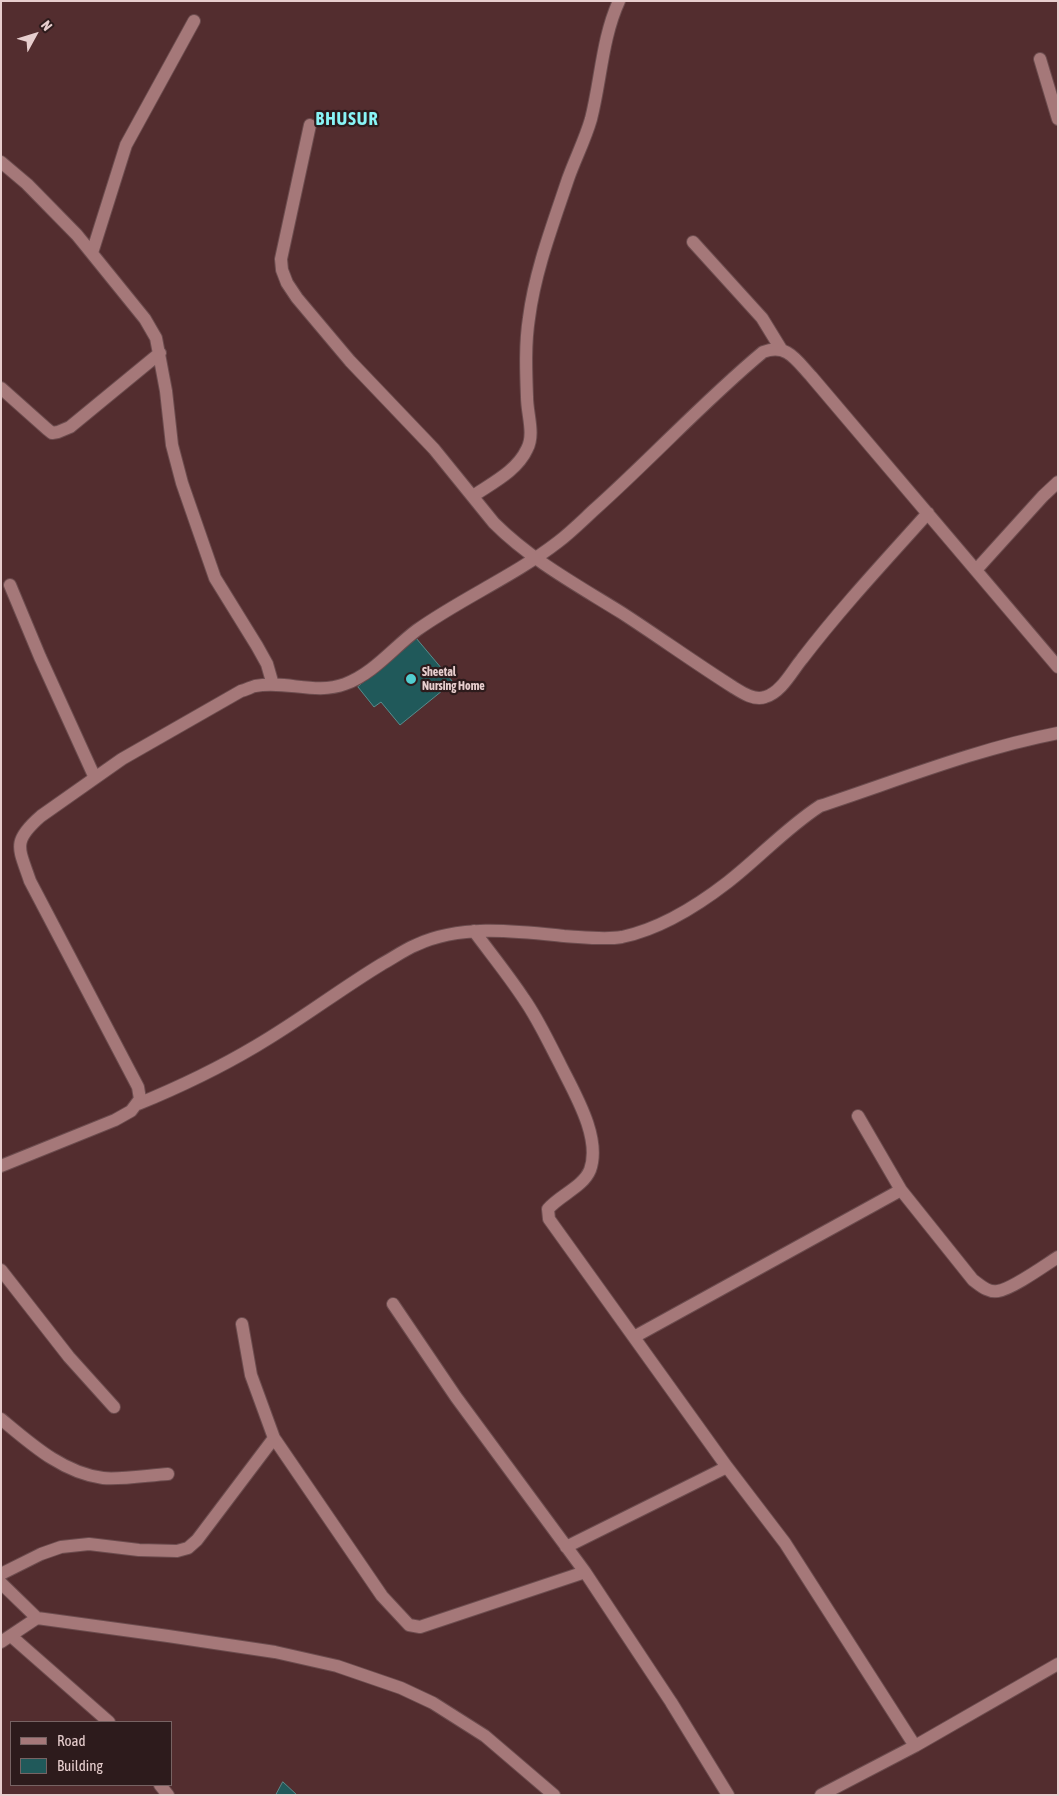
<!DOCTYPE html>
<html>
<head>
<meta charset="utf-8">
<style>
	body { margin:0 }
	#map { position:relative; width:1059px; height:1796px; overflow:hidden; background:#532d2f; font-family:"Asap Condensed",sans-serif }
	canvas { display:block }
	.frame { position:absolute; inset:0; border:2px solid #e7cece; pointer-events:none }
	.legend { position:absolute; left:10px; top:1721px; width:162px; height:65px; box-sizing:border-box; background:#2d1b1c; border:1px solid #776363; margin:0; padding:6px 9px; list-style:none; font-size:15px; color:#e7cece }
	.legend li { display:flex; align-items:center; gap:10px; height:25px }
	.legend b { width:25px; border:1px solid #776363 }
	.north { position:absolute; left:10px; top:10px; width:50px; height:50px; -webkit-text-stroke:4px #2d1b1c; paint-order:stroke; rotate:51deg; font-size:14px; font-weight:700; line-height:20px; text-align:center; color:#e7cece }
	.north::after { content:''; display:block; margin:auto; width:18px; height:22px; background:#e7cece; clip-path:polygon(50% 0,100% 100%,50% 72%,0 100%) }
</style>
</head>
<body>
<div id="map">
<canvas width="1059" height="1796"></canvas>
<div class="frame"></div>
<ul class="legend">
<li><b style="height:6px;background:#a57879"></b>Road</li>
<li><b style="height:14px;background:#20595a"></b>Building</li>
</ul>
<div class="north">N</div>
</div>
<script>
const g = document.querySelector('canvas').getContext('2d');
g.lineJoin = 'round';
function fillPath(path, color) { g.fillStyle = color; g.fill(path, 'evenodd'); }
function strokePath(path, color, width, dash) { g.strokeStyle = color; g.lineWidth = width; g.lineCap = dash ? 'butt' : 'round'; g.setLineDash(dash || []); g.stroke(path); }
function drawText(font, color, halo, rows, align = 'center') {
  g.font = font + ' "Asap Condensed",sans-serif'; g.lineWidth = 4.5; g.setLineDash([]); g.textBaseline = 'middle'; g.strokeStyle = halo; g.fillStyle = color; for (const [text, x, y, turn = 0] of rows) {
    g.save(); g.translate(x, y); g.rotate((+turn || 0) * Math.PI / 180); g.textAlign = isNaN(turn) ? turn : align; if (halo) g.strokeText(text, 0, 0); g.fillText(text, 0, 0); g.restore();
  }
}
const building = new Path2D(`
	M416,638L453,682L400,725L381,702L374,707L358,687Z
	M283,1782L297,1795H276Z`);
const minor = new Path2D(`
	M1040,59L1058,119
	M310,125L281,259L282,270L287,283L297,298L350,361L434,449L494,523C531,560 577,585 622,613C659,637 695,663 733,687C741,692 754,701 765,697C781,693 792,671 802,659C841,608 885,561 928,513
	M1,162L27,184L77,235L145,319L156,338L166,391L172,445L182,483L215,578L257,646L267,664L273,685
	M693,242L762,318L781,349
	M92,253L126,145L194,21
	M1,388L47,429L52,433L58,432L70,427L160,353
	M473,496C492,483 517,471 527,449C535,434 527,414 527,397C526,371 525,343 529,318C535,271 553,224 568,179C575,159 585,140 591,119C601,80 602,38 619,1
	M976,570L1043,496L1058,482
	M10,585L40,657L95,778
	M474,931C491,954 509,976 524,999C538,1019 548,1041 559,1062C573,1091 602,1137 590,1170C583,1187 560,1195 548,1209L549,1219L727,1467L785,1543L915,1746
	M138,1104C177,1088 219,1068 256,1046C299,1021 339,990 382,964C393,958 404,950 416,945C461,924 516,931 564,936C583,937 604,940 622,937C660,929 697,906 728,882C759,858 786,828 820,806C899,780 976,749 1058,733
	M1,1166L115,1120L131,1111L140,1099L138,1087L30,881C19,848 11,842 41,816L122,759L241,691C246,690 251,687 255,686C285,680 316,695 345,684C373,674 394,647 417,630C462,598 514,576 558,542C571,532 583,520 595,509C652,458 704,401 763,352C787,343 796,360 811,376L1058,667
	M901,1190L973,1280C980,1285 988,1293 998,1291C1012,1289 1044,1266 1058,1257
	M1,1270L69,1357L114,1407
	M393,1304L456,1397L585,1572L671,1702L728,1795
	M242,1324L251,1375L274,1438L382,1596L409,1625L420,1627L585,1572
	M634,1337L901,1190L858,1116
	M1,1419C31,1444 63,1473 103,1478C120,1480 150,1475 168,1474
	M566,1547L727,1467
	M1,1574L41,1554L61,1547L89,1544L139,1550L177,1551L188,1548L197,1540L274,1438
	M1,1583L37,1618L168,1636L275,1652L337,1666L401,1688L433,1703L485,1736L554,1795
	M11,1636L109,1722
	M1,1642L37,1618
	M160,1785L168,1795
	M821,1795L915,1746L1058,1664`);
const markers = [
	[411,679,6,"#52cdcf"]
];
const poiNames = [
	["Sheetal",422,672],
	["Nursing Home",422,686]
];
const districtNames = [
	["BHUSUR",347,119]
];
fillPath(building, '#20595a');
strokePath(building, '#588d8d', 1);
strokePath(minor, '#6c4c4e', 14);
strokePath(minor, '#a57879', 12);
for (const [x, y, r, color] of markers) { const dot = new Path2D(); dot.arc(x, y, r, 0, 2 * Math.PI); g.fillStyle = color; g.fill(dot); strokePath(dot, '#2d1b1c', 2); }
drawText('bold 12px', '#e7cece', '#2d1b1c', poiNames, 'left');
g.letterSpacing = '1px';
drawText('bold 18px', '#88f4f6', '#2d1b1c', districtNames);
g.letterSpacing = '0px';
</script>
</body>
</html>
